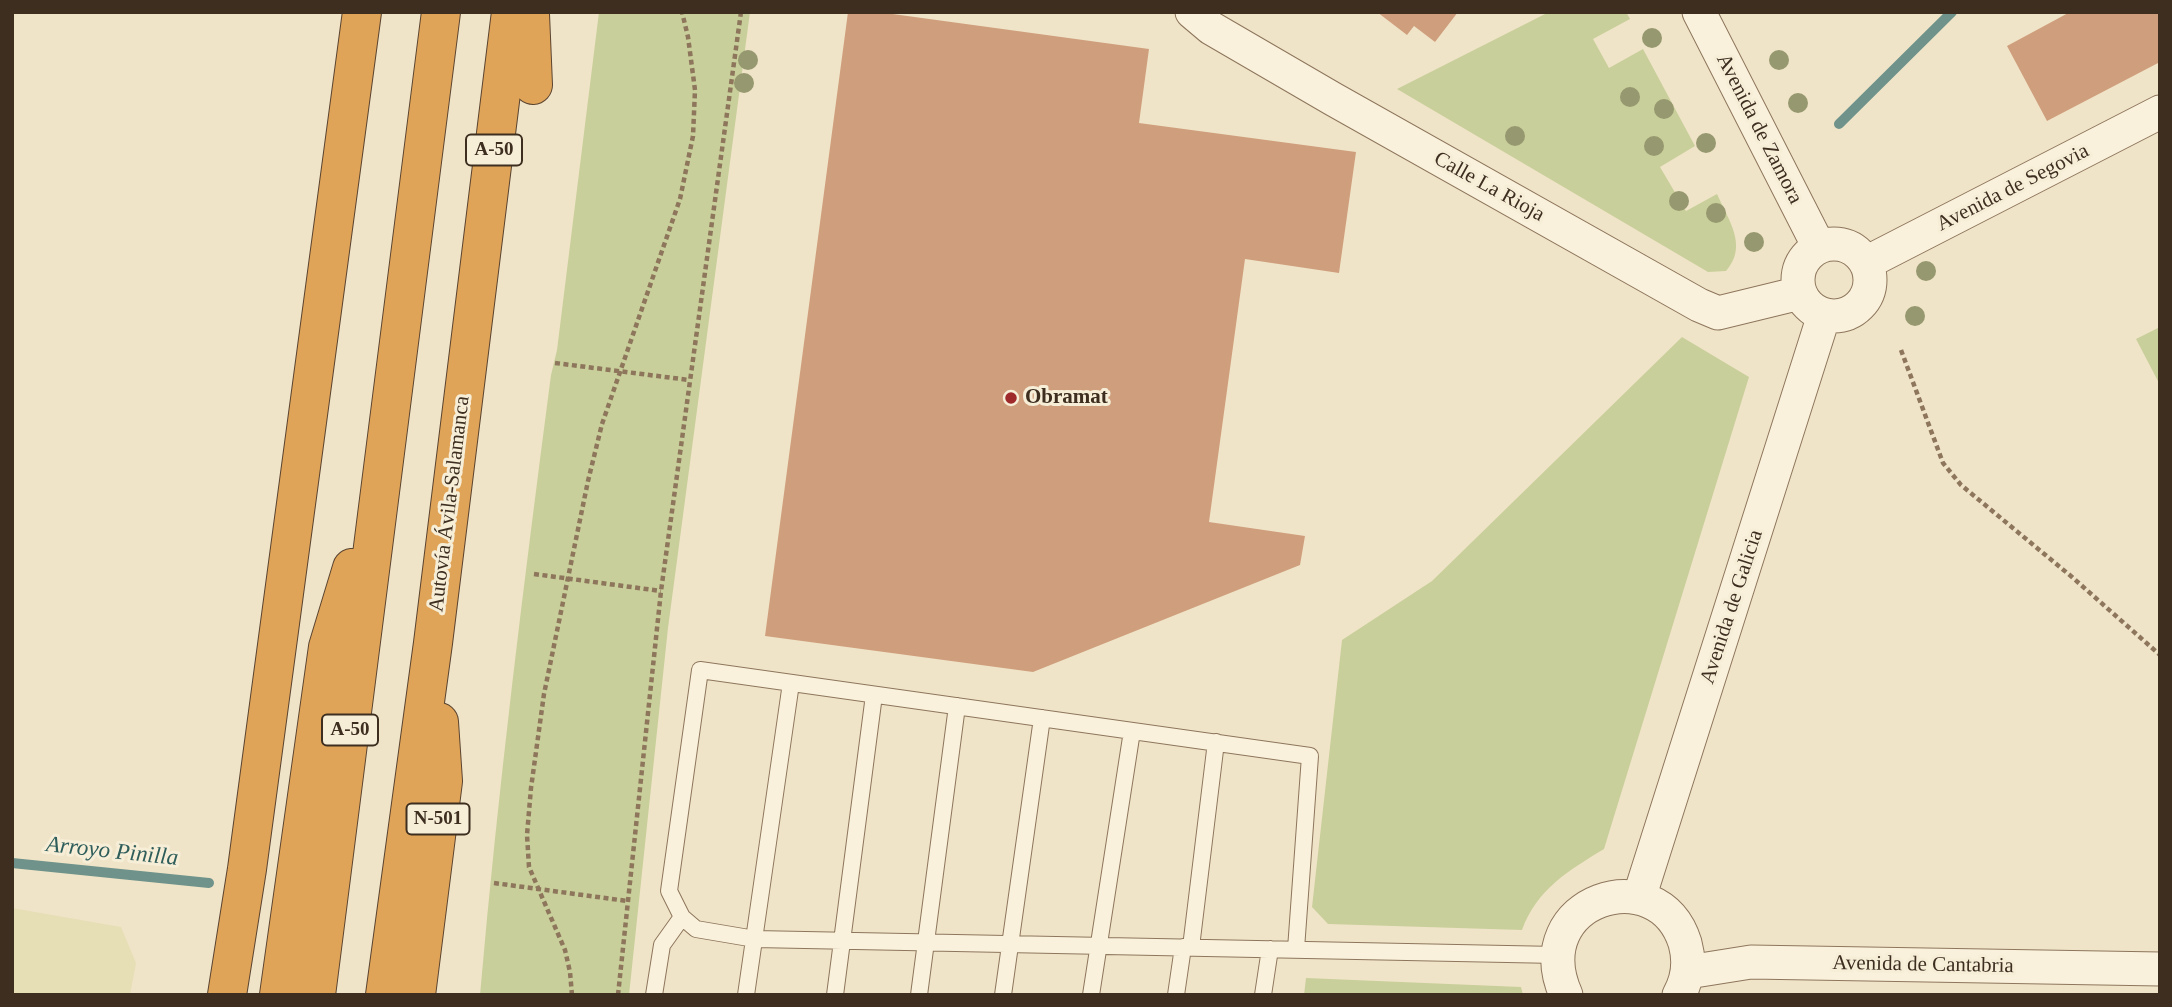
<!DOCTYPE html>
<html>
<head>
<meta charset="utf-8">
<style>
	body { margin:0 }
	#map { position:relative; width:2172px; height:1007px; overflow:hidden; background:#f0e4c8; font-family:Georgia,serif }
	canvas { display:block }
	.frame { position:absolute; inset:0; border:14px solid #3d2e20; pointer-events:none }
</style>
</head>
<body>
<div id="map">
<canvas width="2172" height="1007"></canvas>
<div class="frame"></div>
</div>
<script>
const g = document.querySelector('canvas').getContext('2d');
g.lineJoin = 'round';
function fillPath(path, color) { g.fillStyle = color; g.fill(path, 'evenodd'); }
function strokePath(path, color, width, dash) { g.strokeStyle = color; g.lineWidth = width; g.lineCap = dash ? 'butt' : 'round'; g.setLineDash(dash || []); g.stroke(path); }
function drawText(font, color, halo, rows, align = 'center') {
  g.font = font + ' Georgia,serif'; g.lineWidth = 6; g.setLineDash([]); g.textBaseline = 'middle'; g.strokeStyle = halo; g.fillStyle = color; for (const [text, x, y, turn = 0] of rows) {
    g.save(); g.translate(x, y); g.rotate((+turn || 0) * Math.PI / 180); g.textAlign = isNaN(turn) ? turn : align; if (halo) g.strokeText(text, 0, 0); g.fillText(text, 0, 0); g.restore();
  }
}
const farmland = new Path2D(`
	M12,908L121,927L136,963L130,995H12Z`);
const green = new Path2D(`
	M599,12H750L668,628L629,995H480C498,788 524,581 551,375L557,350Z
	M1549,12H1626L1630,19L1593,39L1609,68L1643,49L1695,146L1660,167L1686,211L1717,194C1729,221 1748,246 1726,271L1708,272L1397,89Z
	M2160,327V385L2136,339Z
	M1682,337L1749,377L1604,849C1568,871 1537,889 1522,930L1328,924L1312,907L1342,640L1432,581Z
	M1306,978L1521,987L1523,995H1304Z`);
const stream = new Path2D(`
	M1839,124L1952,12
	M12,863L209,883`);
const building = new Path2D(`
	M848,12H878L1149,49L1139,123L1356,152L1339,273L1245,259L1209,522L1305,536L1300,565L1033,672L765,636Z
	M1377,12H1458L1435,42L1414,26L1407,35Z
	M2070,12H2160V62L2047,121L2007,46Z`);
const path = new Path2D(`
	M1901,350L1943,463L1961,485L2072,577L2160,655
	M555,363L689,380
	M534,574L661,591
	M494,883L627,901
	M572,995L570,972L565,950L529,867L527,835L531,788L544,694L588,481L602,424L680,199L693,136L695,90L688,37L682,12
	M618,995L661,591L741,12`);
const service = new Path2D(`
	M1191,947L1216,742
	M1296,949L1310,756L700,670L669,891L682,917L696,929L755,939L1557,955
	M654,995L662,945L682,917
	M746,995L791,683
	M835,995L874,695
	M919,995L957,706
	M1003,995L1042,718
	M1091,995L1132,731
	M1176,995L1183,947
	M1263,995L1270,949`);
const minor = new Path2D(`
	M1192,12L1211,28L1333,99L1699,305L1718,313L1800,293
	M1699,12L1819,247
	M1798 280a36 36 0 1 1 72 0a36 36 0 1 1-72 0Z
	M1866,263L2160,112
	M1639,898L1824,315
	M1688,972L1751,962L2160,969
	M1566,995C1524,900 1658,857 1685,943C1690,961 1688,979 1679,995`);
const motorway = new Path2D(`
	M530,14L533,85
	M227,995L247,869L362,12
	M279,995L328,647L352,568
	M316,995L441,12
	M385,995L433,643L511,12
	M416,995L443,781L439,722`);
const trees = [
	[1652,38],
	[748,60],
	[1779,60],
	[744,83],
	[1630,97],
	[1798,103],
	[1664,109],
	[1515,136],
	[1706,143],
	[1654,146],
	[1679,201],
	[1716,213],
	[1754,242],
	[1926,271],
	[1915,316]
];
const markers = [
	[1011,398,7,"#9e2a2b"]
];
const shields = [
	[494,150,56],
	[350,730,56],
	[438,819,63]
];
const shieldNames = [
	["A-50",494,150],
	["A-50",350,730],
	["N-501",438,819]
];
const streetNames = [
	["Avenida de Zamora",1759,129,63],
	["Calle La Rioja",1489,187,29],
	["Avenida de Segovia",2013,188,-27],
	["Autovía Ávila-Salamanca",450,504,-83],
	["Avenida de Galicia",1732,607,-72],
	["Avenida de Cantabria",1923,965,1]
];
const poiNames = [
	["Obramat",1025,398]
];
const waterNames = [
	["Arroyo Pinilla",112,852,6]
];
fillPath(farmland, '#e6deb5');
fillPath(green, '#c9cf9b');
strokePath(stream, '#6f938a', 10);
fillPath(building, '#cf9f7d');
strokePath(service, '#8d765c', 18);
strokePath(minor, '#8d765c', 35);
strokePath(motorway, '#5b4430', 40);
strokePath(path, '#8d765c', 4.5, [5, 3.5]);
strokePath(service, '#faf1dc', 16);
strokePath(minor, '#faf1dc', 33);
strokePath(motorway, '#e0a458', 38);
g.fillStyle = '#96986f';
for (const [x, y] of trees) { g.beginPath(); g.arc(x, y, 10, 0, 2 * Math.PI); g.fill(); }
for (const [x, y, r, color] of markers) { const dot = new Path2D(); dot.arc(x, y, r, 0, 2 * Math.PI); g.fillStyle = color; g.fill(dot); strokePath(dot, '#f7eed8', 2.5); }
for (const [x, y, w] of shields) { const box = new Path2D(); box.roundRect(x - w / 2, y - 15.5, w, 31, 5); g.fillStyle = '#f7eed8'; g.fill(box); strokePath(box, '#3d2e20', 2); }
drawText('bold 19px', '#3d2e20', null, shieldNames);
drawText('21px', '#3d2e20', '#f7eed8', streetNames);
drawText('bold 21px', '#3d2e20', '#f7eed8', poiNames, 'left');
drawText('italic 23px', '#2f5d5a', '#f7eed8', waterNames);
</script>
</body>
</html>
